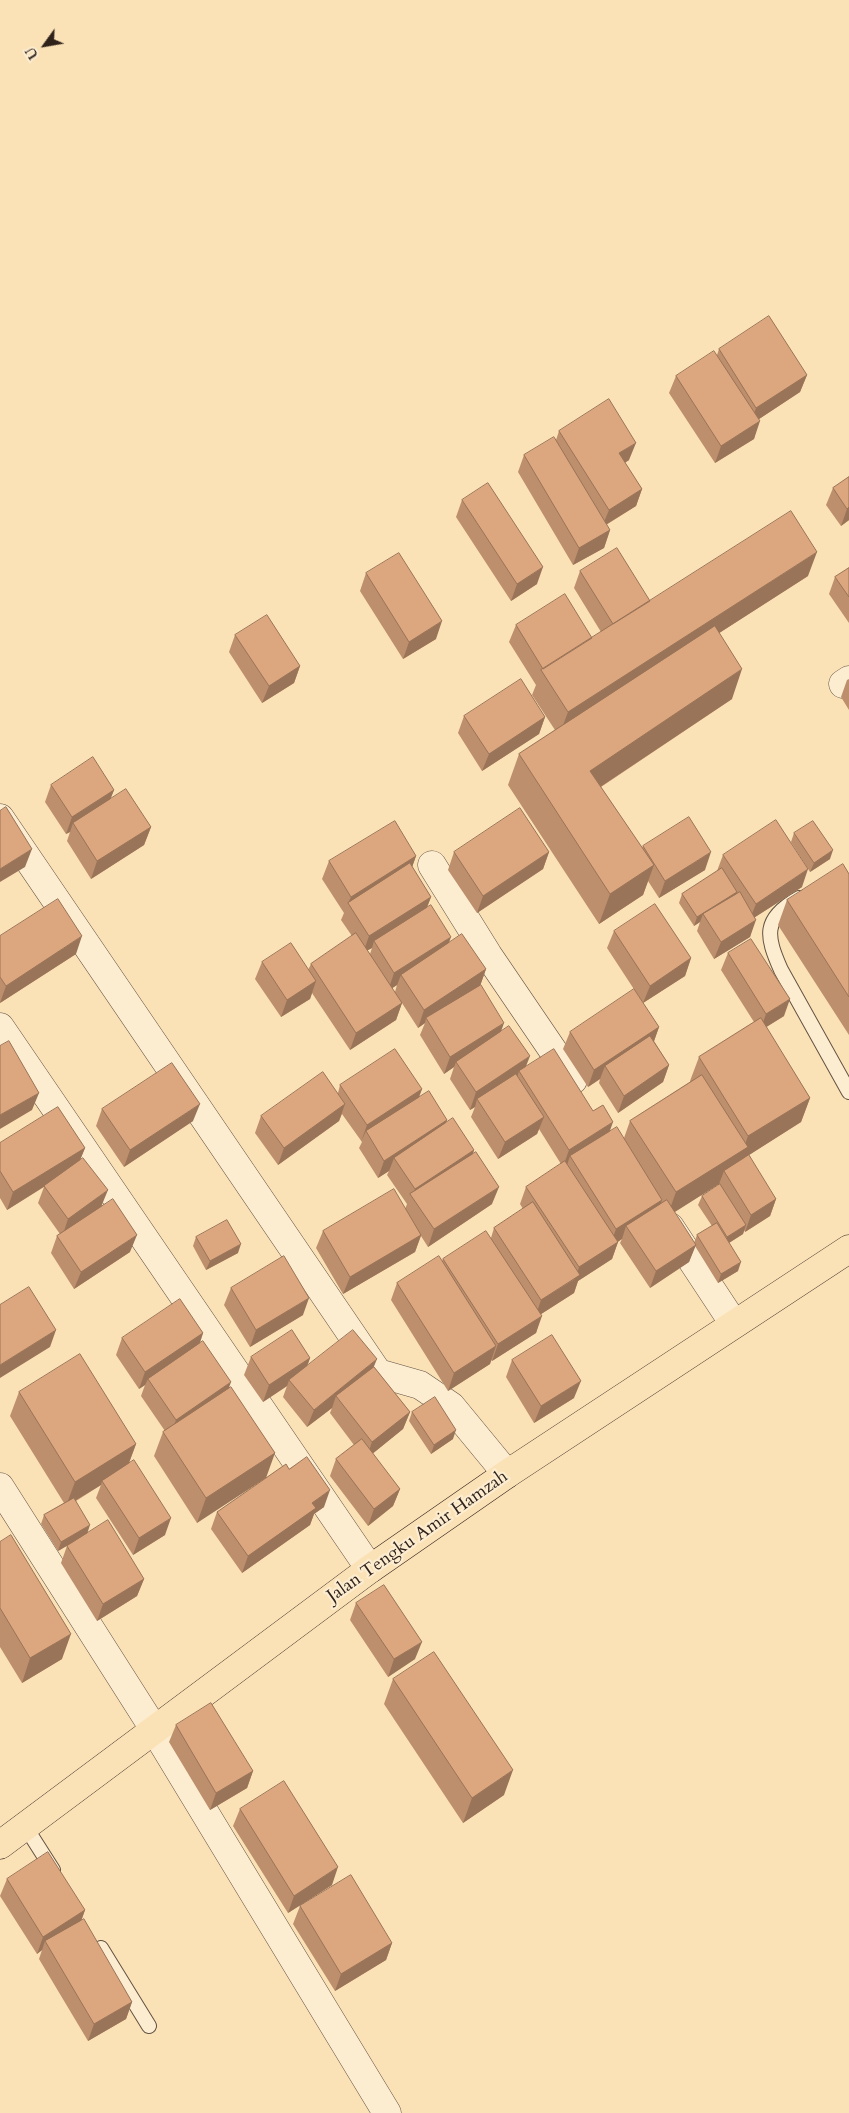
<!DOCTYPE html>
<html>
<head>
<meta charset="utf-8">
<style>
	body { margin:0 }
	#map { position:relative; width:849px; height:2113px; overflow:hidden; background:#fbe1b6; font-family:Cardo,serif }
	canvas { display:block }
	.north { position:absolute; left:20px; top:20px; width:50px; height:50px; -webkit-text-stroke:4px #fcecd0; paint-order:stroke; rotate:238deg; font-size:14px; font-weight:700; line-height:20px; text-align:center; color:#2f221b }
	.north::after { content:''; display:block; margin:auto; width:18px; height:22px; background:#2f221b; clip-path:polygon(50% 0,100% 100%,50% 72%,0 100%) }
</style>
</head>
<body>
<div id="map">
<canvas width="849" height="2113"></canvas>
<div class="north">U</div>
</div>
<script>
const g = document.querySelector('canvas').getContext('2d');
g.lineJoin = 'round';
function strokePath(path, color, width, dash) { g.strokeStyle = color; g.lineWidth = width; g.lineCap = dash ? 'butt' : 'round'; g.setLineDash(dash || []); g.stroke(path); }
function fillPath(path, color) { g.fillStyle = color; g.fill(path, 'evenodd'); }
function drawText(font, color, halo, rows, align = 'center') {
  g.font = font + ' Cardo,serif'; g.lineWidth = 4.5; g.setLineDash([]); g.textBaseline = 'middle'; g.strokeStyle = halo; g.fillStyle = color; for (const [text, x, y, turn = 0] of rows) {
    g.save(); g.translate(x, y); g.rotate((+turn || 0) * Math.PI / 180); g.textAlign = isNaN(turn) ? turn : align; if (halo) g.strokeText(text, 0, 0); g.fillText(text, 0, 0); g.restore();
  }
}
const service = new Path2D(`
	M799,898C762,919 766,936 781,970L849,1092
	M25,1826L53,1870
	M101,1948L149,2026`);
const minor = new Path2D(`
	M843,684L849,680
	M0,818L378,1373L420,1385L451,1406L507,1474
	M432,865L488,955L573,1080
	M0,1027L370,1569
	M670,1227L734,1324
	M0,1487L154,1729L387,2113`);
const trunk = new Path2D(`
	M0,1845L370,1569L507,1474L849,1249`);
const wall = new Path2D(`
	M719,349L807,375L800,392L759,419L754,439L715,463L669,393L676,376L717,355Z
	M559,431L629,460L625,463L642,489L636,506L606,525L610,530L604,548L573,565L518,472L524,455L556,440Z
	M849,477V520L841,526L826,505L833,488Z
	M462,500L537,584L511,601L456,517Z
	M849,568V623L829,594L835,577Z
	M580,571L650,601L808,576L719,633L732,699L601,787L642,848L643,846L705,870L659,898L648,881L643,895L599,924L508,785L519,754L555,730L532,695L536,685L509,642L516,625L592,638L601,632L574,588Z
	M366,573L436,639L403,659L360,591Z
	M235,635L300,666L294,683L262,703L229,652Z
	M849,679V710L841,697L847,680Z
	M464,716L545,717L539,734L482,771L458,733Z
	M51,785L114,790L110,800L151,827L144,845L91,879L67,841L70,832L66,834L45,802Z
	M794,833L830,859L810,872L791,842Z
	M454,852H549L543,869L477,913L448,870Z
	M723,855L802,887L755,917L750,937L714,959L697,931L700,922L694,926L679,903L682,894L717,871Z
	M416,856L412,867L431,897L427,908L449,942L486,969L480,986L501,1032L526,1067L593,1111L610,1132L624,1138L630,1121L690,1082V1081L699,1057L754,1022L721,970L728,953L784,1016L766,1027L810,1098L801,1122L744,1158L776,1199L770,1216L745,1232L744,1230L743,1234L729,1243L738,1271L718,1283L695,1246L689,1262L650,1288L620,1243L622,1239L618,1242L612,1259L578,1281L574,1293L541,1314L536,1333L492,1361L491,1360L490,1364L448,1391L391,1300L397,1283L442,1261L443,1259L491,1238L494,1228L523,1209L520,1204L526,1187L561,1164L539,1129L537,1134L498,1159L471,1117L475,1107L470,1110L450,1079L454,1067L444,1074L420,1035L425,1023L418,1028L402,1003L396,1020L350,1050L312,993L310,999L281,1017L255,979L262,962L308,970L311,964L352,936L341,920L344,913L322,879L329,861ZM372,948L370,954L367,950ZM397,985L395,992L392,988ZM719,1184V1185L702,1196L698,1205L712,1226L697,1235L694,1243L674,1212Z
	M849,874V1035L778,925L787,900Z
	M614,931L691,958L685,976L643,1003L607,948Z
	M0,936L76,954L0,1003Z
	M659,1027L654,1041L669,1065L663,1082L618,1113L599,1083L600,1079L588,1087L563,1049L570,1032Z
	M340,1085L422,1089L419,1097L447,1120L446,1123L474,1150L473,1154L492,1204L428,1247L421,1236L415,1252L343,1294L316,1248L323,1231L405,1209L407,1204L387,1175L389,1171L378,1178L359,1148L362,1142L342,1114L339,1121L278,1165L255,1133L261,1116L338,1093Z
	M102,1109L193,1121L124,1167L96,1126Z
	M0,1143L85,1148L80,1160L102,1206L130,1252L74,1289L51,1253L57,1236L60,1234L38,1203L44,1187L7,1210L0,1198Z
	M196,1237L238,1253L206,1270L193,1246Z
	M231,1288L303,1315L250,1347L224,1305Z
	M203,1333L200,1343L228,1389L275,1453L197,1523L154,1456L163,1432L165,1431L141,1396L145,1385L139,1389L116,1355L122,1338Z
	M251,1357L310,1358L307,1366L374,1367L410,1412L403,1429L372,1454L400,1489L393,1506L368,1526L330,1476L336,1459L354,1445L330,1413L332,1408L307,1427L283,1397L287,1386L263,1402L244,1375Z
	M512,1360L574,1398L534,1423L506,1377Z
	M19,1392L136,1444L129,1463L165,1535L133,1555L96,1498L101,1485L76,1501L87,1533L144,1579L137,1596L97,1621L61,1563L67,1546L72,1543L58,1551L41,1524L44,1515L64,1503L10,1416Z
	M412,1412L453,1439L431,1454L409,1421Z
	M289,1469L324,1507L314,1514L310,1525L242,1573L211,1529L217,1512Z
	M0,1542L62,1659L22,1683L0,1647Z
	M356,1603L415,1659L388,1677L350,1620Z
	M393,1679L504,1795L463,1823L384,1704Z
	M176,1725L253,1771L247,1788L210,1810L169,1742Z
	M240,1809L332,1885L288,1913L233,1826Z
	M7,1879L85,1910L81,1921L132,2002L126,2019L88,2041L39,1959L42,1950L37,1954L0,1896Z
	M300,1906L392,1943L386,1960L335,1991L293,1924Z`);
const shadedWall = new Path2D(`
	M807,375L800,392L750,425L756,408Z
	M760,421L754,439L715,463L721,446Z
	M636,443L629,460L613,470L619,453Z
	M642,489L636,506L602,527L609,510Z
	M849,507V520L841,526L847,509Z
	M610,530L604,548L573,565L579,548Z
	M817,552L808,576L559,736L568,712Z
	M543,567L537,584L511,601L517,584Z
	M442,621L436,639L403,659L409,642Z
	M300,666L294,683L262,703L269,686Z
	M742,669L732,699L579,801L590,771Z
	M545,717L539,734L482,771L489,754Z
	M114,790L107,807L73,823L70,832L66,834L72,817Z
	M151,827L144,845L91,879L97,861Z
	M32,849L25,867L0,882V869Z
	M833,850L830,859L810,872L814,863Z
	M549,852L543,869L477,913L483,896Z
	M711,852L705,870L659,898L665,881Z
	M416,856L410,873L348,903L351,897Z
	M654,865L643,895L599,924L610,894Z
	M808,869L802,887L749,921L756,904Z
	M737,892L733,901L703,914L700,922L694,926L697,917Z
	M431,897L424,914L374,941L372,948L363,953L369,936Z
	M756,920L750,937L714,959L721,942Z
	M82,936L76,954L0,1003L6,986Z
	M451,937L445,954L401,975L397,985L388,991L394,973Z
	M691,958L685,976L643,1003L650,986Z
	M486,969L480,986L426,1018L425,1023L418,1028L424,1010Z
	M316,981L310,999L281,1017L287,1000Z
	M790,999L784,1016L760,1031L766,1014Z
	M402,1003L396,1020L350,1050L356,1033Z
	M504,1023L498,1040L456,1062L454,1067L444,1074L450,1057Z
	M659,1027L653,1044L605,1066L600,1079L588,1087L594,1070Z
	M530,1056L523,1074L519,1071L517,1078L477,1099L475,1107L470,1110L476,1092Z
	M669,1065L663,1082L618,1113L624,1096Z
	M422,1089L415,1107L366,1131L361,1142L367,1125Z
	M39,1093L32,1110L0,1129V1115Z
	M810,1098L801,1122L724,1171L719,1184L667,1217L676,1192L743,1150L748,1136Z
	M200,1104L193,1121L124,1167L130,1150Z
	M345,1104L339,1121L278,1165L284,1148Z
	M544,1117L537,1134L498,1159L505,1142Z
	M447,1120L441,1138L394,1158L389,1171L378,1178L384,1161Z
	M613,1122L607,1139L570,1156L567,1165L563,1167L569,1150Z
	M85,1148L78,1165L7,1210L13,1192Z
	M474,1150L468,1167L412,1196L415,1189Z
	M499,1187L492,1204L428,1247L434,1229Z
	M108,1190L101,1207L62,1237L68,1219Z
	M776,1199L770,1216L745,1232L751,1215Z
	M662,1200L656,1218L626,1226L622,1239L610,1246L616,1229Z
	M746,1225L743,1234L724,1246L727,1237Z
	M137,1235L130,1252L74,1289L81,1272Z
	M421,1235L415,1252L343,1294L350,1277Z
	M618,1242L612,1259L578,1281L574,1293L535,1318L541,1300L575,1279L579,1267Z
	M241,1244L238,1253L206,1270L210,1261Z
	M696,1245L689,1262L650,1288L656,1271Z
	M741,1262L738,1271L718,1283L721,1274Z
	M309,1298L303,1315L250,1347L256,1330Z
	M542,1316L536,1333L492,1361L498,1344Z
	M56,1330L50,1347L0,1378V1365Z
	M203,1333L197,1351L148,1379L145,1385L139,1389L145,1372Z
	M496,1346L490,1364L448,1391L454,1373Z
	M310,1358L304,1375L289,1380L287,1386L263,1402L269,1385Z
	M377,1359L370,1376L336,1396L332,1408L307,1427L314,1410Z
	M581,1381L574,1398L534,1423L541,1406Z
	M231,1382L225,1399L170,1437L176,1420Z
	M410,1412L403,1429L366,1459L372,1442Z
	M456,1430L453,1439L431,1454L434,1445Z
	M136,1444L127,1468L102,1481L101,1485L66,1506L75,1482Z
	M275,1453L266,1478L197,1523L206,1498Z
	M400,1489L393,1506L368,1526L374,1509Z
	M330,1490L324,1507L314,1514L310,1525L242,1573L248,1556L312,1503Z
	M171,1518L165,1535L133,1555L139,1538Z
	M90,1525L87,1534L58,1551L61,1542Z
	M144,1579L137,1596L97,1621L103,1604Z
	M71,1634L62,1659L22,1683L30,1658Z
	M422,1642L415,1659L388,1677L394,1659Z
	M513,1770L504,1795L463,1823L472,1798Z
	M253,1771L247,1788L210,1810L216,1793Z
	M338,1867L332,1885L288,1913L294,1896Z
	M85,1910L79,1927L45,1941L42,1950L37,1954L43,1937Z
	M392,1943L386,1960L335,1991L341,1974Z
	M132,2002L126,2019L88,2041L94,2024Z`);
const building = new Path2D(`
	M769,316L807,375L756,408L719,349Z
	M714,351L760,421L721,446L676,376Z
	M609,399L636,443L619,453L642,489L609,510L559,431Z
	M554,437L610,530L579,548L524,455Z
	M849,477V507L847,509L833,488Z
	M488,483L543,567L517,584L462,500Z
	M791,511L817,552L568,712L541,670Z
	M617,548L650,601L613,624L580,571Z
	M399,553L442,621L409,642L366,573Z
	M849,568V597L835,577Z
	M565,594L592,638L543,669L516,625Z
	M267,615L300,666L269,686L235,635Z
	M715,626L742,669L590,771L654,865L610,894L519,754Z
	M521,679L545,717L489,754L464,716Z
	M93,757L114,790L72,817L51,785Z
	M126,789L151,827L97,861L73,823Z
	M6,807L32,849L0,869V811Z
	M520,808L549,852L483,896L454,852Z
	M689,817L711,852L665,881L643,846Z
	M776,820L808,869L756,904L723,855Z
	M395,821L416,856L351,897L329,861Z
	M813,821L833,850L814,863L794,833Z
	M410,863L431,897L369,936L348,903Z
	M843,864L849,874V997L787,900Z
	M722,868L737,892L697,917L682,894Z
	M740,892L756,920L721,942L703,914Z
	M58,899L82,936L6,986L0,977V936Z
	M655,904L691,958L650,986L614,931Z
	M431,905L451,937L394,973L374,941Z
	M356,933L402,1003L356,1033L311,964Z
	M462,934L486,969L424,1010L401,975Z
	M751,939L790,999L766,1014L728,953Z
	M291,943L316,981L287,1000L262,962Z
	M481,985L504,1023L450,1057L426,1018Z
	M634,989L659,1027L594,1070L570,1032Z
	M761,1018L810,1098L748,1136L699,1057Z
	M509,1026L530,1056L476,1092L456,1062Z
	M650,1036L669,1065L624,1096L605,1066Z
	M9,1041L39,1093L0,1115V1046Z
	M395,1049L422,1089L367,1125L340,1085Z
	M554,1049L593,1111L603,1105L613,1122L569,1150L519,1071Z
	M172,1063L200,1104L130,1150L102,1109Z
	M323,1072L345,1104L284,1148L261,1116Z
	M516,1074L544,1117L505,1142L477,1099Z
	M702,1075L748,1147L676,1192L630,1121Z
	M429,1091L447,1120L384,1161L366,1131Z
	M58,1107L85,1148L13,1192L0,1171V1143Z
	M453,1118L474,1150L415,1189L394,1158Z
	M617,1127L662,1200L616,1229L570,1156Z
	M476,1152L499,1187L434,1229L410,1194Z
	M749,1155L776,1199L751,1215L724,1171Z
	M83,1158L108,1190L68,1219L44,1186Z
	M565,1161L618,1242L579,1267L526,1187Z
	M720,1184L746,1225L727,1237L702,1196Z
	M394,1189L421,1235L350,1277L323,1231Z
	M113,1199L137,1235L81,1272L57,1236Z
	M667,1200L696,1245L656,1271L626,1226Z
	M533,1202L580,1275L541,1300L494,1228Z
	M227,1220L241,1244L210,1261L196,1237Z
	M717,1223L741,1262L721,1274L697,1235Z
	M486,1231L542,1316L498,1344L443,1259Z
	M284,1256L309,1298L256,1330L231,1288Z
	M439,1256L496,1346L454,1373L397,1283Z
	M29,1287L56,1330L0,1365V1305Z
	M180,1299L203,1333L145,1372L122,1338Z
	M292,1330L310,1358L269,1385L251,1357Z
	M353,1330L377,1359L314,1410L289,1380Z
	M552,1335L581,1381L541,1406L512,1360Z
	M203,1341L231,1382L176,1420L148,1379Z
	M80,1354L136,1444L75,1482L19,1392Z
	M374,1367L410,1412L372,1442L336,1396Z
	M231,1387L275,1453L206,1498L163,1432Z
	M435,1397L456,1430L434,1445L412,1412Z
	M362,1439L400,1489L374,1509L336,1459Z
	M307,1457L330,1490L312,1503L316,1508L248,1556L217,1512L286,1464L289,1469Z
	M134,1460L171,1518L139,1538L102,1481Z
	M74,1498L90,1525L61,1542L44,1515Z
	M108,1520L144,1579L103,1604L67,1546Z
	M11,1535L71,1634L30,1658L0,1608V1542Z
	M384,1585L422,1642L394,1659L356,1603Z
	M434,1652L513,1770L472,1798L393,1679Z
	M211,1703L253,1771L216,1793L176,1725Z
	M284,1781L338,1867L294,1896L240,1809Z
	M48,1852L85,1910L43,1937L7,1879Z
	M351,1875L392,1943L341,1974L300,1906Z
	M84,1919L132,2002L94,2024L45,1941Z`);
const streetNames = [
	["Jalan Tengku Amir Hamzah",418,1537,-35]
];
strokePath(service, '#625242', 16);
strokePath(minor, '#625242', 29);
strokePath(trunk, '#2f221b', 29);
strokePath(service, '#fcecd0', 14);
strokePath(minor, '#fcecd0', 28);
strokePath(trunk, '#fbe1b6', 28);
fillPath(wall, '#bd8f6c');
fillPath(shadedWall, '#9a7458');
fillPath(building, '#dca67e');
strokePath(building, '#9a7458', 1);
drawText('18px', '#2f221b', '#fcecd0', streetNames);
</script>
</body>
</html>
